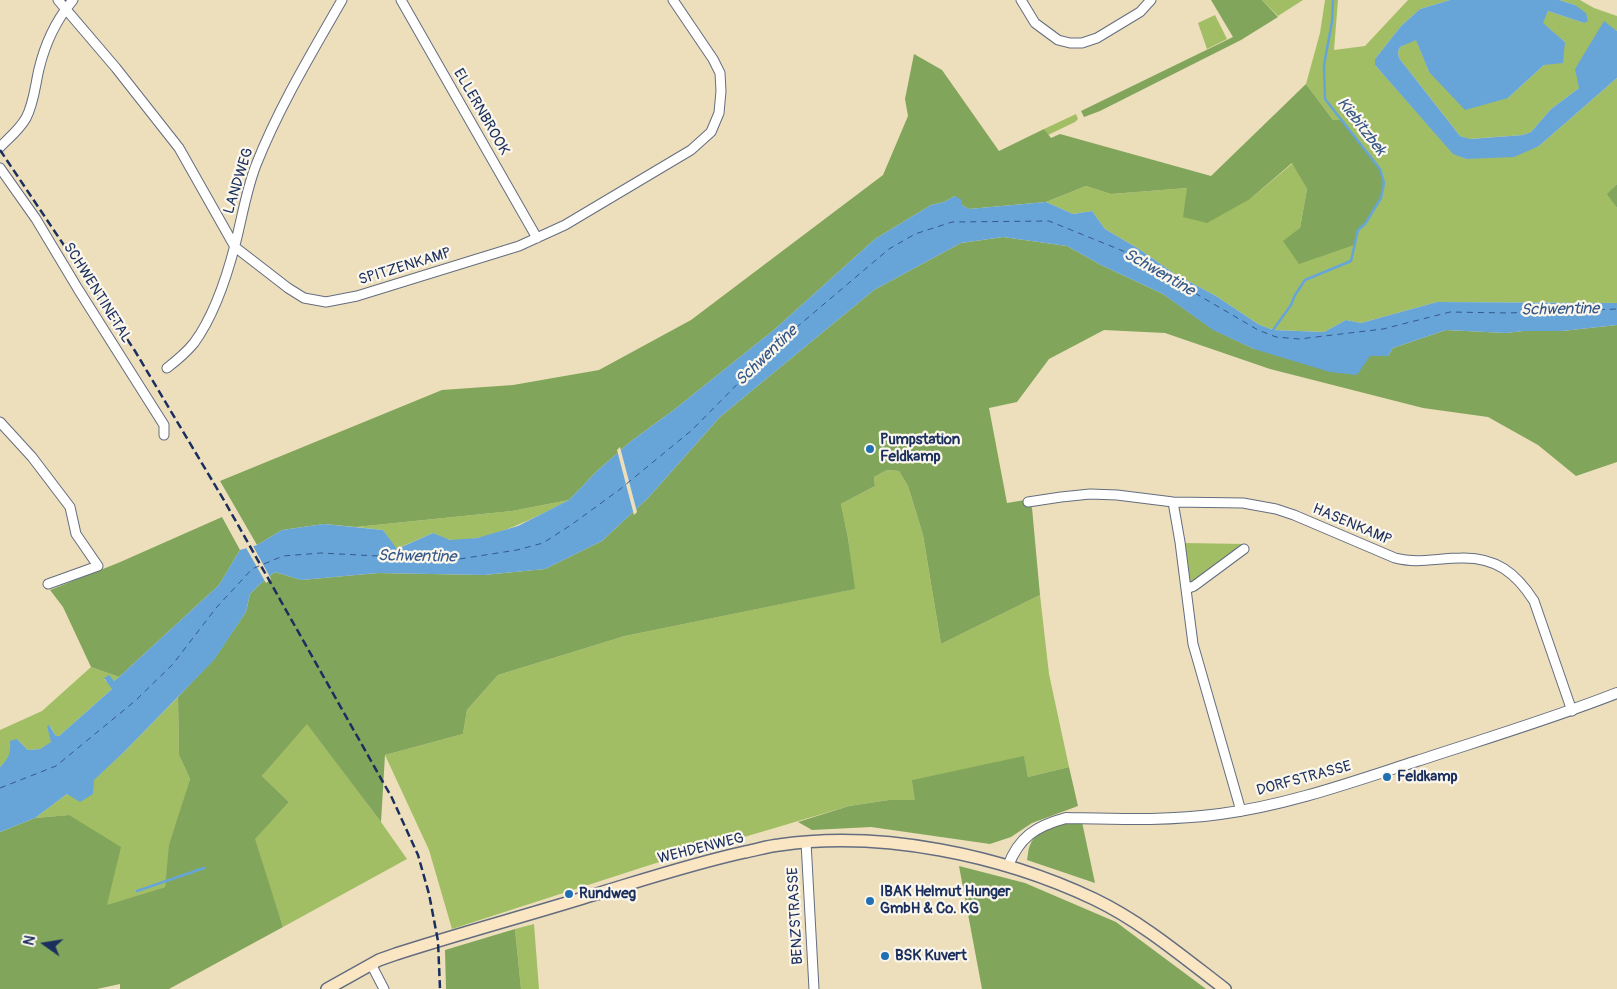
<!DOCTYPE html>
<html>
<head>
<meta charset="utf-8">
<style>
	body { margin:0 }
	#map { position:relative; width:1617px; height:989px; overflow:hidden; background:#eddfbc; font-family:Pangolin,sans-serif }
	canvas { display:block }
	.north { position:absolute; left:20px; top:919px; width:50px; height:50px; -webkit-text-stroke:4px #fbf7ec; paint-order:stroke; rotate:283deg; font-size:14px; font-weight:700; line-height:20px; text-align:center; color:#1b2f5e }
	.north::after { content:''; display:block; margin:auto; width:18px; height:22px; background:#1b2f5e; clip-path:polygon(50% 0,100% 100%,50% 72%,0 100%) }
</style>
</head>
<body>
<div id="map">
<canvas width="1617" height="989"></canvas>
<div class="north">N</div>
</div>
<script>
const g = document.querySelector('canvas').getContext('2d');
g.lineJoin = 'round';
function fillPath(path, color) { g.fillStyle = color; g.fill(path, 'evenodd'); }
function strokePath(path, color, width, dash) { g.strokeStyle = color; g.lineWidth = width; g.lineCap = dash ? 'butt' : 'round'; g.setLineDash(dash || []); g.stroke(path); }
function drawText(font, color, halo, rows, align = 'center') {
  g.font = font + ' Pangolin,sans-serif'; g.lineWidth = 4.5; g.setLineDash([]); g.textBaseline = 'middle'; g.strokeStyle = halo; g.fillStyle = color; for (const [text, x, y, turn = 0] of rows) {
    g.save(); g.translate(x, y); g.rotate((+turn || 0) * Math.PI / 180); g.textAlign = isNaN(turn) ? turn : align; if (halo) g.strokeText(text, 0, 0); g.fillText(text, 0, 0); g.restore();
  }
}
const green = new Path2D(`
	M1262,0H1303L1278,16Z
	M1325,0H1338L1334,50L1365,46L1408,0H1450L1420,9L1401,26L1375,59V65L1453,153L1466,159L1539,146L1617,78V184L1608,194L1617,208V303L1437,302L1361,323L1346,320L1324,332L1273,330L1258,324L1216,296L1175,274L1139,249L1105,229L1092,211L1073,214L1046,202L1086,186L1111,194L1187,188L1250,199L1293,163L1307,189L1300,228L1358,230L1365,224L1381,198L1384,183L1380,169L1342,120H1333L1306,84L1320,33Z
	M1559,0H1580L1594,8L1617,16V31L1604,22L1579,88L1551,109L1531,132L1523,135L1469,139L1460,136L1399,58L1398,52L1400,47L1416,39L1429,72L1508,98L1544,65L1565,42L1542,23L1548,11L1584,23L1575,5Z
	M1215,15L1227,39L1207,49L1198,23Z
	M1076,114L1078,119L1075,122L1048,135L1044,129Z
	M887,470L899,471L908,486L923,535L941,644L1040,595L1049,674L1069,767L1028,777L1024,757L913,780L916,800H889L849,806L653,864L452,929L429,850L385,755L463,734L467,710L498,675L625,636L854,589L848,538L841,504L875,486L874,477Z
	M569,500C536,517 490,542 452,540C446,540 439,536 433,533L396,549L383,530L356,527L512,511Z
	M1184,543L1245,544L1195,583H1190Z
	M91,667L119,677L114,681L104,679L113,688L59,736H56L50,726L52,742L40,749L28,750L17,739L7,760L0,767V730L42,711Z
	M178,697L179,755L190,779L170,845L165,887L106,906L69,815L35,818L67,794L93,780L124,752Z
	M307,723L381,822L407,859L283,927L254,839L289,802L262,776Z
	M534,924L539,989H521L515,929Z`);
const forest = new Path2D(`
	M1211,0H1262L1278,17L1241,40L1100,111L1084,117L1081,111L1233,37Z
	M914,54L942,70L999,151L1044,129L1051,138L1060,134L1211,176L1306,84L1333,120H1342L1380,169L1384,183L1381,198L1365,224L1357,230L1354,245L1299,264L1283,241L1300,228L1307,189L1292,163L1250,199L1207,223L1183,217L1187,188L1111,194L1086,186L1046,202L969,209L962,205L955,196L944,202L931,205L875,239L775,329L675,409L630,442L597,471L569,500L512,511L356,527L324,524L282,530L257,545L220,481L442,390L513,385L599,370L691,320L883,175L908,116L905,99Z
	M1617,184V208L1607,194Z
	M1003,237L1067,246L1101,265L1163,294L1214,330L1254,349L1388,356L1393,348L1446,330L1506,333L1523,331H1562L1617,325V462L1576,476L1538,445L1488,417L1423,408L1270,369L1165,333L1104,330L1049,359L1017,402L989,408L1007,503L1025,500L1032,508L1040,595L941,644L923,535L908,486L899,471L887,470L874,477L875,486L841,504L848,538L855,589L625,636L498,675L467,710L463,734L385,755L381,822L307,724L262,776L289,802L255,839L283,927L169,989H120V984L97,989H0V832L35,818L69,815L121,847L107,905L165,887L169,845L190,779L179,755L178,697L214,659L246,612L250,594L259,585L275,572L301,580L378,573L484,575L545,569L602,541L648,498L720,417L874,290L961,243Z
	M222,517L240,550L219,585L119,677L91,667L63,607L50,590L118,563Z
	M1024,756L1028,777L1069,767L1078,806L1032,823L1011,837L990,844L871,827L812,830L798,822L849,806L889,800H915L912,780Z
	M1082,822L1095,883L1027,860C1028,856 1028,849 1030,845C1039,825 1063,823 1082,822Z
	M959,866L1025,883L1116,922L1206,989H982Z
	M515,929L521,989H446L445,950Z`);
const water = new Path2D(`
	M1450,0H1559L1575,5L1586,13L1588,21L1584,23L1548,11L1543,23L1565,42L1563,63L1544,65L1508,98L1465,110L1429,72L1416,40L1400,47L1398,52L1399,58L1460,136L1470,139L1523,135L1531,132L1551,109L1579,88L1575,69L1604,21L1617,31V78L1539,146L1514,157L1466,159L1453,154L1375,65V59L1401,26L1420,9Z
	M955,196L962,200V205L969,209L1046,202L1073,214L1092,211L1105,229L1139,249L1175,274L1216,296L1258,324L1273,330L1324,332L1346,320L1361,323L1437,302L1617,303V325L1562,331H1523L1506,333L1446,330L1393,348L1388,356H1370L1357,375L1330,372L1254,349L1213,330L1163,294L1101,265L1067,246L1003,237L961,243L874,290L720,417L648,498L602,541L545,569L484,575L378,573L301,580L275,572L259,585L250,594L246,612L214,660L124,752L94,780L93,794L80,802L67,794L35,818L0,832V767C9,758 11,753 10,741L17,739L28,750L40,749L51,742L47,726L49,725L56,736H59L112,689L104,678L109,675L114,681L119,677L219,585L240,550L257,545L282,530L324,524L383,530L397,549L433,533L450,540L477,538L518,526L569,500L597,471L630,442L675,409L775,329L875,239L931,205L944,202Z`);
const pier = new Path2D(`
	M620,447L637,512L634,515L617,450Z
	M252,544L271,579L266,583L245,546Z`);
const stream = new Path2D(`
	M1274,333L1273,330L1291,305L1295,295L1305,280L1351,261L1358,230L1365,224L1381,198L1384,183L1380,169L1325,99L1324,65L1332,22L1333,0
	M137,891L204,868`);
const ferry = new Path2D(`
	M0,788L56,766L135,701L173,664L216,608L252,569L283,556L321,553L453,560L517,550L543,543L571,525L619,490L692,430L778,343L889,249L915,234L952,222L1049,221L1123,251L1258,330L1276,337L1299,339L1383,329L1450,312L1508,313L1617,309`);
const minor = new Path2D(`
	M58,0L116,68L179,148L235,247L288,288L304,298L326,302L357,296L519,246L565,225L691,150L711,132L719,113L721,91L720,73L713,59L673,0
	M401,0L537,238
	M1021,0L1035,23L1058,40L1070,43H1082L1097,38L1140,12L1151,0
	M0,147C9,138 20,129 26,118C34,103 35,86 39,69C45,44 56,20 73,0
	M0,168L36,219L78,289L164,425V435
	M167,368C176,361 186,353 194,343C213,317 227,276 235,245C242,218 246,191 256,165C279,107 311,54 342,0
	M0,422L32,457L70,507L76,534L98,566L48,584
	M1028,502L1061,497L1090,494L1117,495L1173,502L1243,503L1276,509L1294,515L1395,558C1417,564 1438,558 1461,558C1496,557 1516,573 1534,601L1572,711
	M1173,502L1180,542L1193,644L1241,811
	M1186,589L1194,586L1244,549
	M806,842L814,989
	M371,964L384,989`);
const tertiary = new Path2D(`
	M1008,866C1019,837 1036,826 1066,818C1117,819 1169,821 1220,814C1288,805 1352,782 1417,761C1484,739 1551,719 1617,693`);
const secondary = new Path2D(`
	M327,989L379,960L396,954C458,934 521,917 583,898C637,882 690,864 745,852C756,850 768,846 779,845C881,830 1001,855 1094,899C1142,922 1183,957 1225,989`);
const rail = new Path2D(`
	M0,150L135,351L225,502L392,798L418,855L429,894L438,941L440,989`);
const markers = [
	[870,449,5,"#1f6fb2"],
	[1387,777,5,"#1f6fb2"],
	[569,894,5,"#1f6fb2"],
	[870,901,5,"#1f6fb2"],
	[885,956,5,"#1f6fb2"]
];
const streetNames = [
	["ELLERNBROOK",481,112,60],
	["LANDWEG",239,181,-73],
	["SPITZENKAMP",405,267,-17],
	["SCHWENTINETAL",97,293,58],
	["HASENKAMP",1352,525,23],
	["DORFSTRASSE",1304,779,-15],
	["WEHDENWEG",701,849,-14],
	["BENZSTRASSE",796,916,-93]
];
const poiNames = [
	["Pumpstation",880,440],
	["Feldkamp",880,457],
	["Feldkamp",1397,777],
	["IBAK Helmut Hunger",880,892],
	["GmbH & Co. KG",880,909],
	["Rundweg",579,894],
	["BSK Kuvert",895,956]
];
const waterNames = [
	["Kiebitzbek",1361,127,52],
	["Schwentine",1159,273,30],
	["Schwentine",1560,310,-1],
	["Schwentine",767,356,-44],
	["Schwentine",417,557,1]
];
fillPath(green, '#a2be65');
fillPath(forest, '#81a55a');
fillPath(water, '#67a5d9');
fillPath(pier, '#eddfbc');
strokePath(stream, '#67a5d9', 2.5);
strokePath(ferry, '#365889', 1, [6, 5]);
strokePath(minor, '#646d7f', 11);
strokePath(tertiary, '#646d7f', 12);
strokePath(secondary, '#646d7f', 14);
strokePath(minor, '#fff', 9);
strokePath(tertiary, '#fff', 10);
strokePath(secondary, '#fbe6c4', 11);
strokePath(rail, '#1b2f5e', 2.5, [8, 4]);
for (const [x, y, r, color] of markers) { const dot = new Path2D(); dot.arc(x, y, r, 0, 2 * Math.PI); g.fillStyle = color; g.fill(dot); strokePath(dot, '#fbf7ec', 2); }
drawText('15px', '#1b2f5e', '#fbf7ec', streetNames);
drawText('bold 15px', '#1b2f5e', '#fbf7ec', poiNames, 'left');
drawText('italic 16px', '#365889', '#fbf7ec', waterNames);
</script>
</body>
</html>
